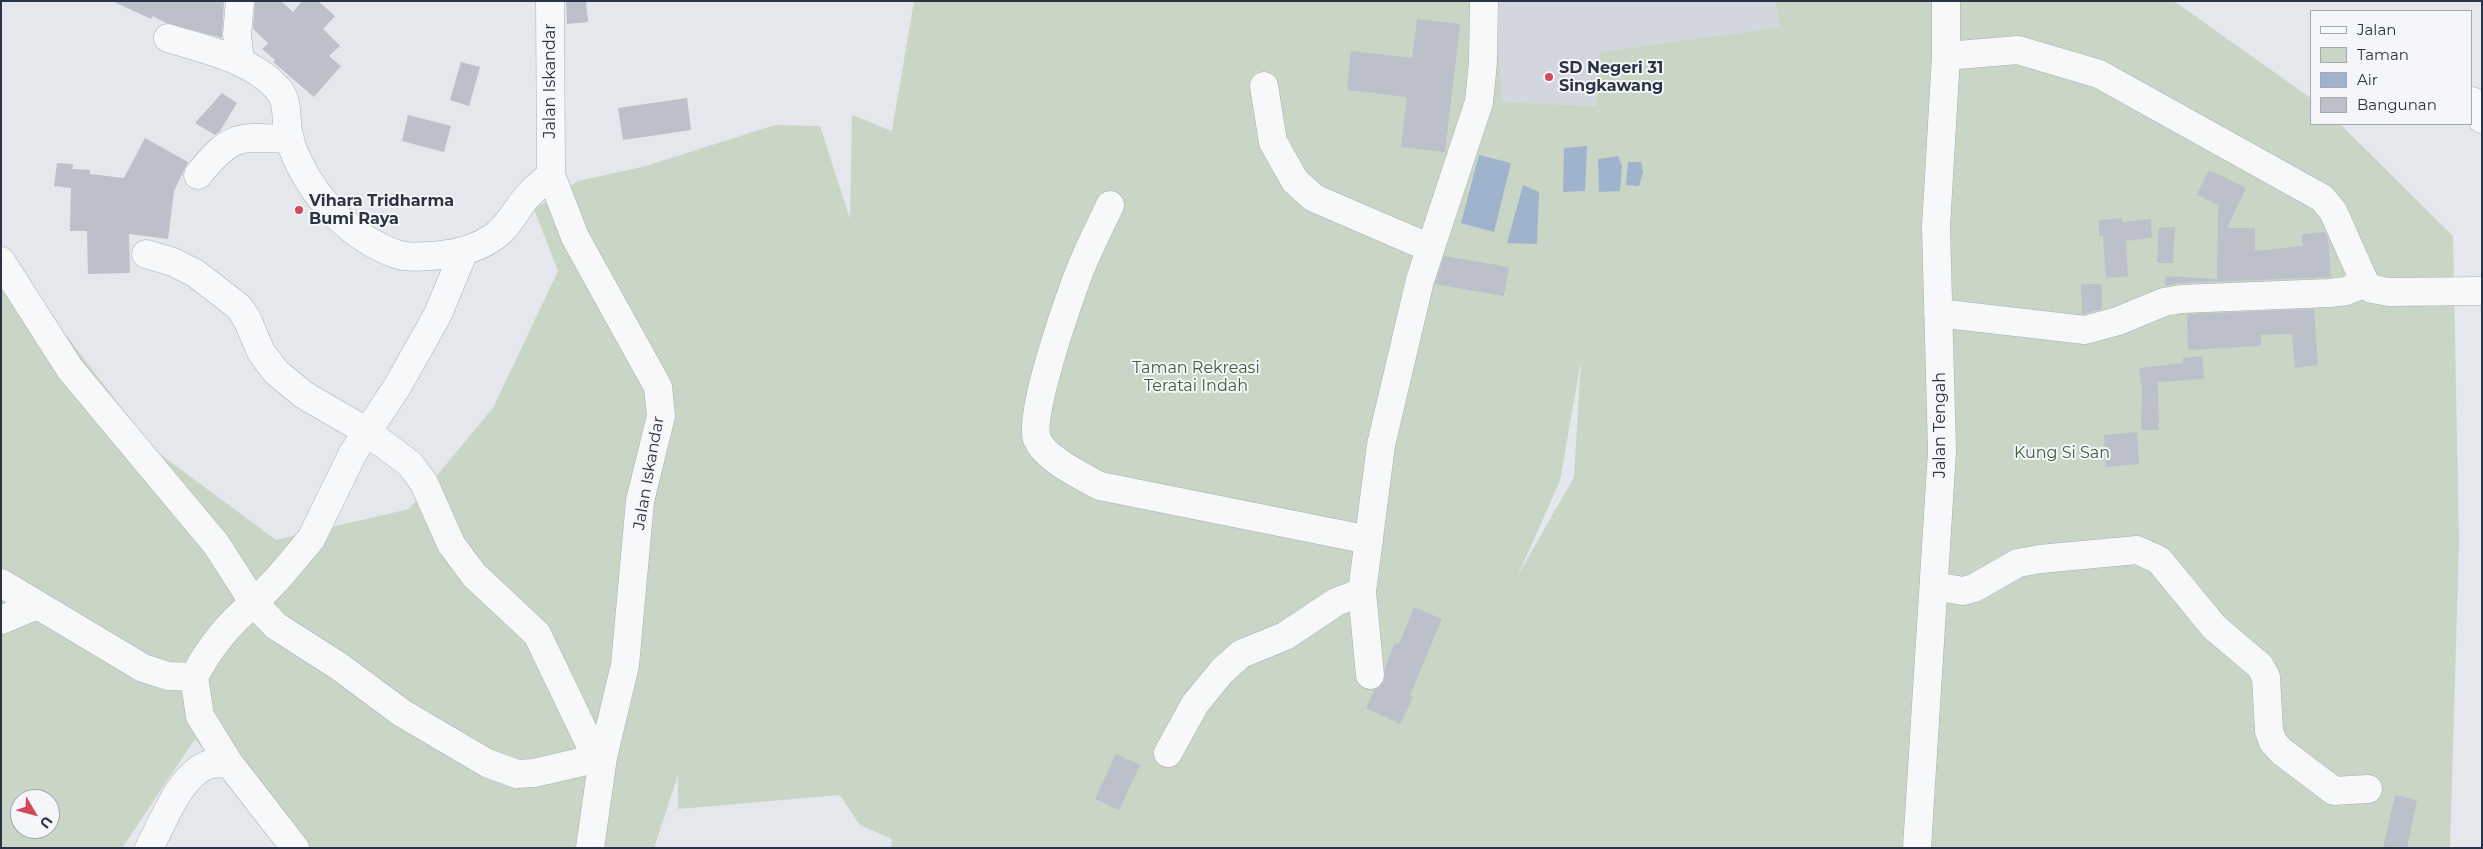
<!DOCTYPE html>
<html>
<head>
<meta charset="utf-8">
<style>
	body { margin:0 }
	#map { position:relative; width:2483px; height:849px; overflow:hidden; background:#e4e7ec; font-family:Montserrat,sans-serif }
	canvas { display:block }
	.frame { position:absolute; inset:0; border:2px solid #2b3445; pointer-events:none }
	.legend { position:absolute; left:2310px; top:10px; width:162px; height:115px; box-sizing:border-box; background:#f4f6f9; border:1px solid #a4a8b1; margin:0; padding:6px 9px; list-style:none; font-size:15px; color:#2b3445 }
	.legend li { display:flex; align-items:center; gap:10px; height:25px }
	.legend b { width:25px; border:1px solid #a4a8b1 }
	.north { position:absolute; left:10px; top:789px; width:50px; height:50px; box-sizing:border-box; background:#f4f6f9; border:1px solid #a4a8b1; border-radius:50%; rotate:127deg; font-size:14px; font-weight:700; line-height:20px; text-align:center; color:#2b3445 }
	.north::after { content:''; display:block; margin:auto; width:18px; height:22px; background:#d1495b; clip-path:polygon(50% 0,100% 100%,50% 72%,0 100%) }
</style>
</head>
<body>
<div id="map">
<canvas width="2483" height="849"></canvas>
<div class="frame"></div>
<ul class="legend">
<li><b style="height:6px;background:#f7f8fa"></b>Jalan</li>
<li><b style="height:14px;background:#c9d6c5"></b>Taman</li>
<li><b style="height:14px;background:#9fb4cc"></b>Air</li>
<li><b style="height:14px;background:#bbc0ca"></b>Bangunan</li>
</ul>
<div class="north">U</div>
</div>
<script>
const g = document.querySelector('canvas').getContext('2d');
g.lineJoin = 'round';
function fillPath(path, color) { g.fillStyle = color; g.fill(path, 'evenodd'); }
function strokePath(path, color, width, dash) { g.strokeStyle = color; g.lineWidth = width; g.lineCap = dash ? 'butt' : 'round'; g.setLineDash(dash || []); g.stroke(path); }
function drawText(font, color, halo, rows, align = 'center') {
  g.font = font + ' Montserrat,sans-serif'; g.lineWidth = 4; g.setLineDash([]); g.textBaseline = 'middle'; g.strokeStyle = halo; g.fillStyle = color; for (const [text, x, y, turn = 0] of rows) {
    g.save(); g.translate(x, y); g.rotate((+turn || 0) * Math.PI / 180); g.textAlign = isNaN(turn) ? turn : align; if (halo) g.strokeText(text, 0, 0); g.fillText(text, 0, 0); g.restore();
  }
}
const built = new Path2D(`
	M1496,1H1775L1780,27L1599,52L1597,106L1502,102Z`);
const green = new Path2D(`
	M914,1H1496L1502,102L1597,106L1599,52L1780,27L1775,1H2174L2312,99V124H2340L2453,236L2459,542L2450,848H891L892,839L860,825L840,795L678,809V775L654,848H282L195,739L122,848H1V250L153,449L276,540L409,509L493,408L558,271L534,209L578,181L646,166L775,125L820,126L850,219L852,115L892,131ZM1581,360L1574,477L1517,577L1560,481ZM20,799H50V829H20Z`);
const water = new Path2D(`
	M1587,146L1585,191L1563,192L1564,148Z
	M1479,155L1511,163L1494,232L1461,223Z
	M1618,156L1622,166L1620,191L1599,192L1598,159Z
	M1628,162H1641L1643,172L1639,186L1626,185Z
	M1523,185L1539,192L1537,244L1507,243Z`);
const building = new Path2D(`
	M112,1H224L222,38L166,23L153,16L151,19Z
	M255,1H281L293,12L302,1H318L335,16L323,29L340,46L329,56L341,66L314,97L273,62L275,60L262,49L268,43L253,29Z
	M566,1H586L588,22L567,24Z
	M1417,19L1460,24L1445,152L1401,147L1407,97L1347,90L1351,51L1412,58Z
	M461,62L480,67L469,106L450,100Z
	M222,93L237,103L220,131L215,135L195,123Z
	M687,98L691,130L623,140L618,108Z
	M408,115L451,126L444,152L402,141Z
	M145,138L188,162L174,191L168,239L129,234L130,273L88,274L87,231H70L71,188L54,186L57,163L73,164L72,169L90,170V174L124,178Z
	M2209,170L2246,188L2227,228H2255V251L2303,246L2302,234L2325,232L2328,238L2331,277L2180,283L2165,286L2166,276L2217,279L2218,205L2197,195Z
	M2122,218V222L2151,219L2152,238L2126,241L2128,276L2106,278L2103,236H2099V220Z
	M2159,227H2175L2173,263H2157Z
	M1444,256L1509,267L1504,296L1435,284Z
	M2081,284H2102V309L2082,314Z
	M2314,309L2318,365L2295,368L2292,334L2261,335V346L2188,350L2187,314Z
	M2202,356L2204,379L2158,382L2159,430H2141L2142,389L2139,368L2183,363V358Z
	M2137,432L2139,464L2106,467L2104,435Z
	M1414,607L1442,619L1410,695L1413,697L1400,724L1366,708L1375,689L1384,682L1385,667L1395,643L1399,644Z
	M1116,754L1140,765L1119,810L1095,799Z
	M2395,795L2417,800L2407,848H2383Z`);
const minor = new Path2D(`
	M240,1L237,34L240,62
	M550,1L551,175L575,237L658,387L661,416L640,501L625,665L603,757L590,848
	M168,38C205,50 250,58 277,88C289,100 285,115 288,131C290,141 294,154 299,163C318,203 354,239 396,254C410,259 427,256 442,255C459,253 480,247 495,236C509,226 515,211 526,198C533,190 542,182 551,175
	M1946,56L2018,50L2099,74L2322,198L2333,211L2365,283L2372,289L2389,292L2482,291
	M1264,86L1273,142L1295,181L1314,198L1430,248
	M2472,101L2482,119
	M198,175C232,133 238,137 290,139
	M1110,205C1099,229 1086,253 1077,278C1067,305 1028,416 1037,439C1045,459 1082,476 1100,486L1369,540
	M146,254L173,262L195,273L239,307L247,319L261,352L276,372L304,395L366,431L410,464L424,483L451,544L474,575L537,634L597,759
	M1,261L70,369L216,544L254,603L280,576L311,539L353,453L397,387L438,314L464,251
	M1938,313L2085,330L2118,321L2164,302L2181,299L2330,293L2346,291L2365,283
	M1,583L143,668L168,676L194,677L200,716L229,763L295,848
	M1934,586L1963,591L1974,588L2018,563L2040,559L2137,550L2159,560L2214,627L2260,666L2266,677L2269,731L2273,742L2281,751L2334,791L2368,789
	M1,620L37,605
	M1370,675L1362,592L1381,445L1420,280L1479,102L1483,62L1484,1
	M194,677C209,648 229,623 254,603L276,626L340,667L402,713L487,763L517,774L534,773L603,757
	M1168,753L1195,704L1222,671L1241,654L1285,636L1336,602L1362,592
	M149,848C163,823 180,773 210,764C215,763 223,764 229,763
	M1917,848L1942,451L1936,227L1946,56V1`);
const markers = [
	[1549,77,5,"#d1495b"],
	[299,210,5,"#d1495b"]
];
const poiNames = [
	["SD Negeri 31",1559,68],
	["Singkawang",1559,86],
	["Vihara Tridharma",309,201],
	["Bumi Raya",309,219]
];
const streetNames = [
	["Jalan Iskandar",550,81,-90],
	["Jalan Tengah",1940,425,-90],
	["Jalan Iskandar",649,473,-80]
];
const parkNames = [
	["Taman Rekreasi",1196,368],
	["Teratai Indah",1196,386],
	["Kung Si San",2062,453]
];
fillPath(built, '#d2d6de');
fillPath(green, '#c9d6c5');
fillPath(water, '#9fb4cc');
fillPath(building, '#bbc0ca');
strokePath(minor, '#a9aeb7', 29);
strokePath(minor, '#f7f8fa', 28);
for (const [x, y, r, color] of markers) { const dot = new Path2D(); dot.arc(x, y, r, 0, 2 * Math.PI); g.fillStyle = color; g.fill(dot); strokePath(dot, '#f4f6f9', 2); }
drawText('bold 16px', '#2b3445', '#f4f6f9', poiNames, 'left');
drawText('16px', '#2b3445', '#f4f6f9', streetNames);
drawText('16px', '#3f6138', '#f4f6f9', parkNames);
</script>
</body>
</html>
